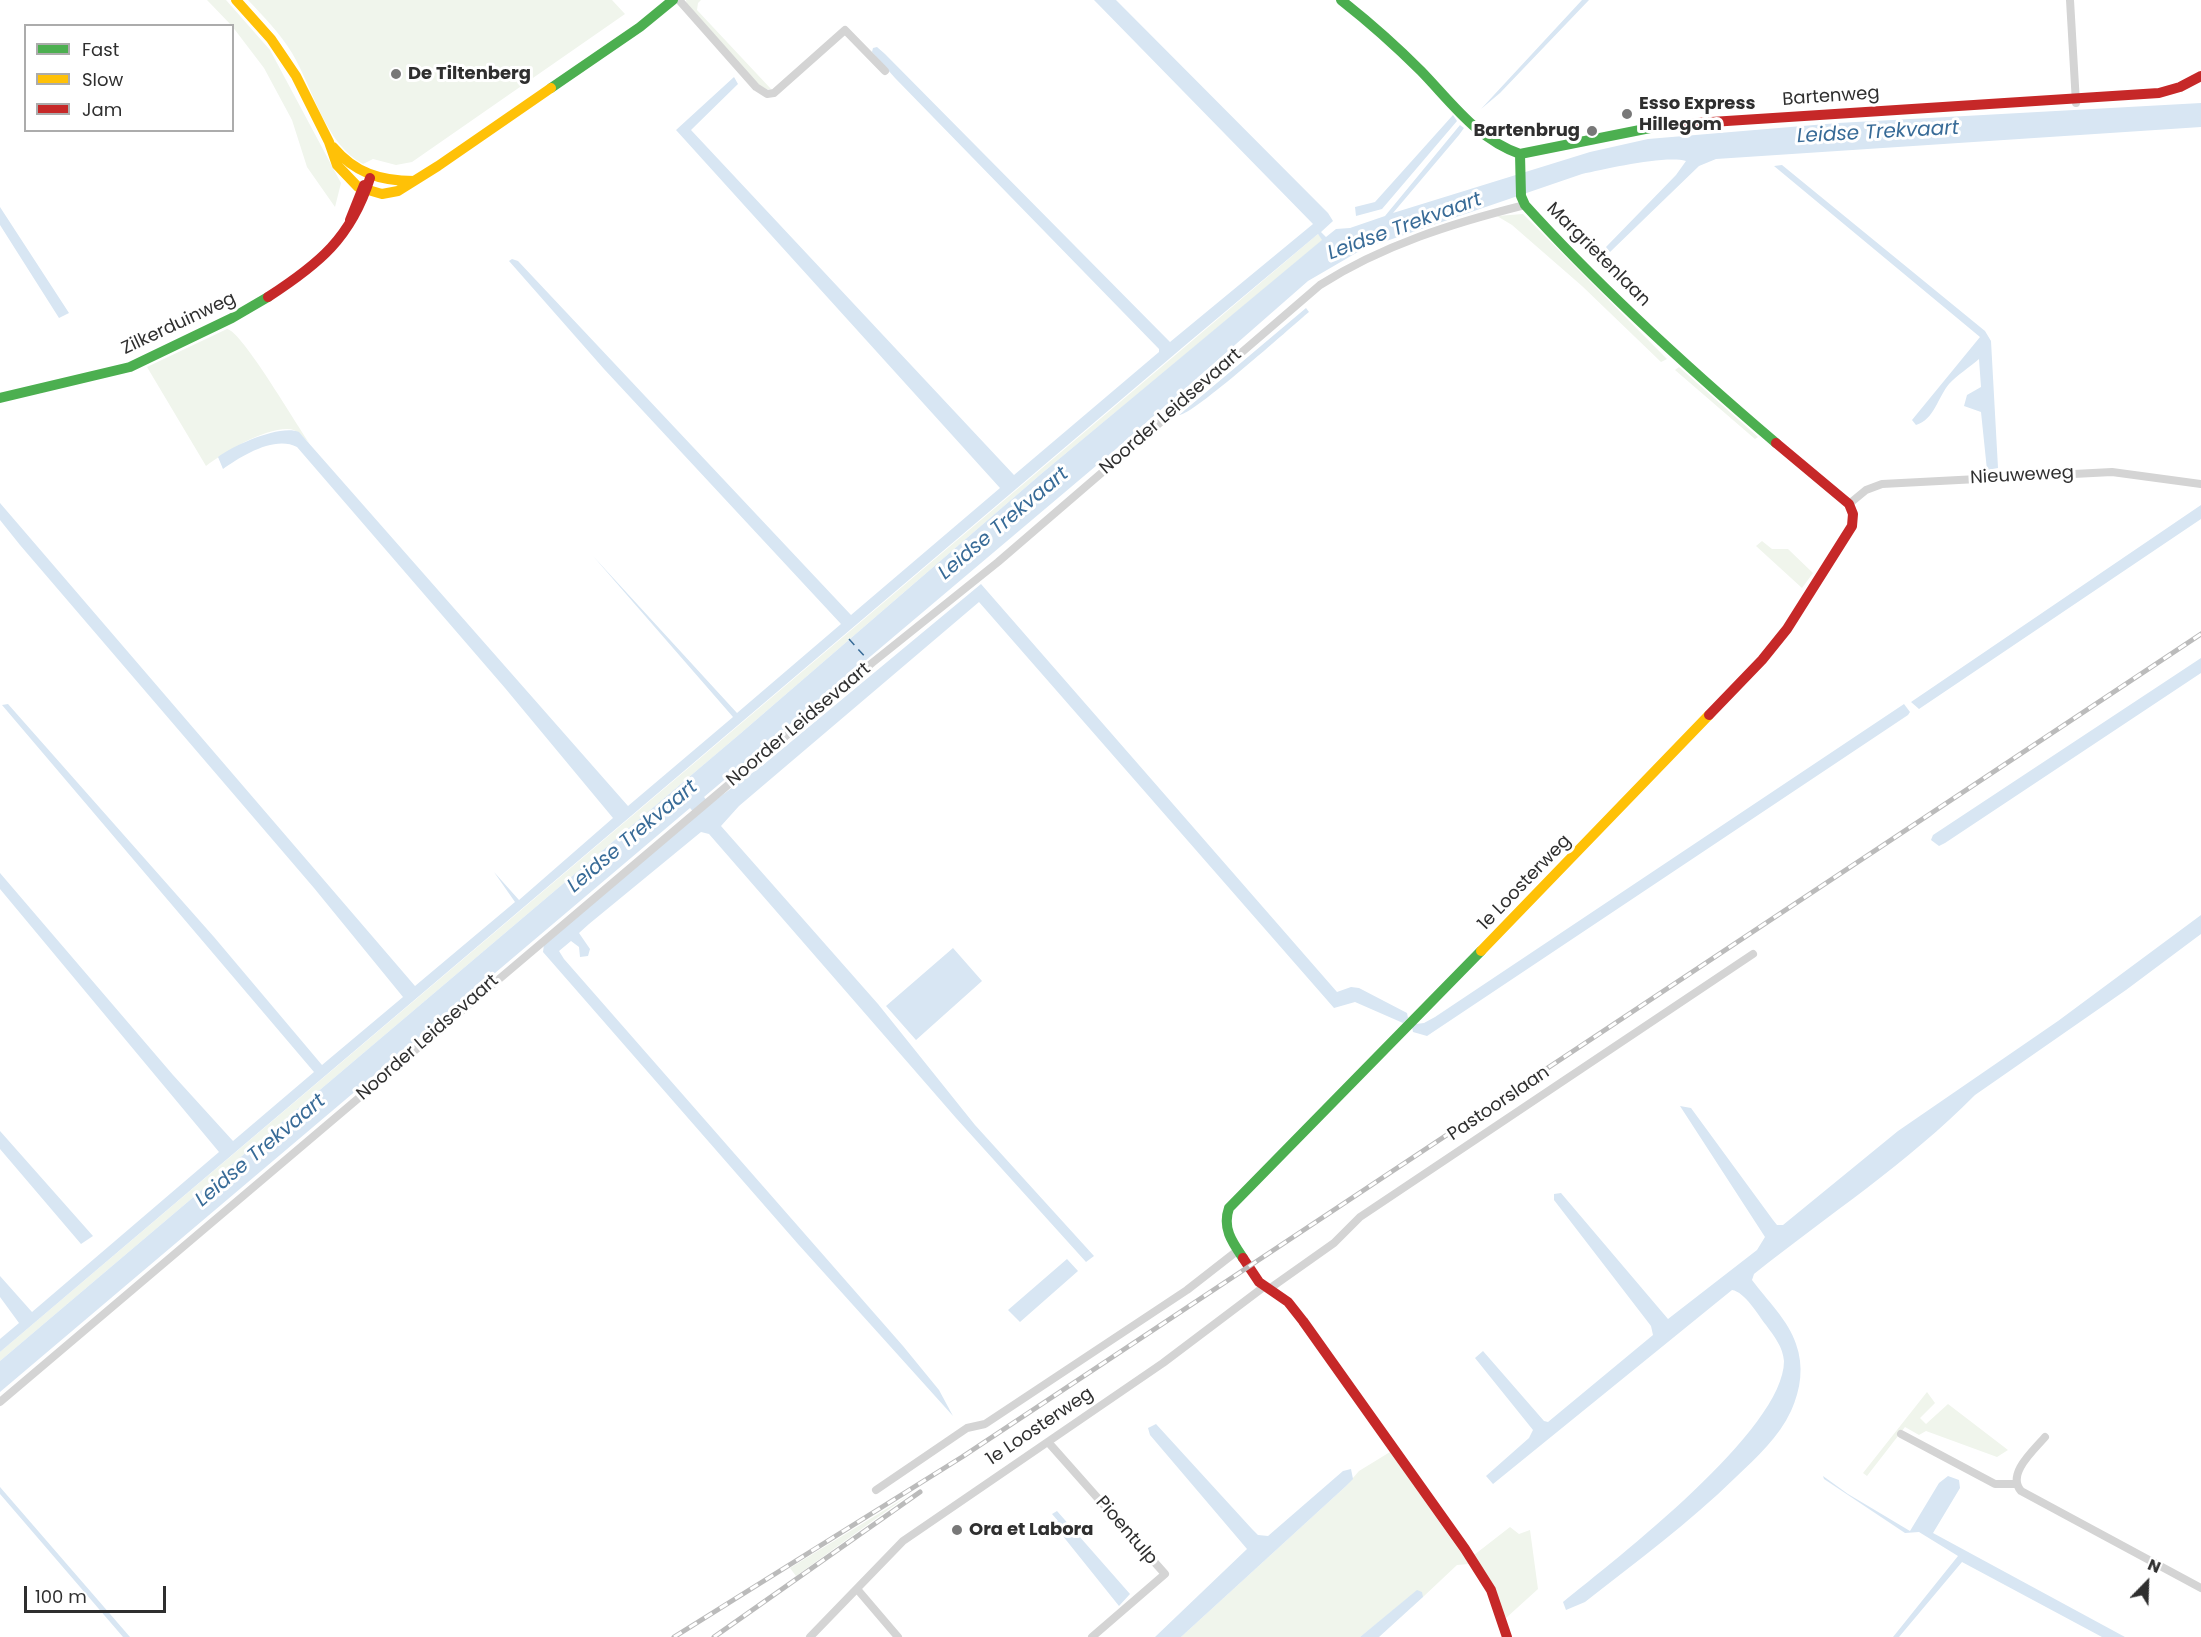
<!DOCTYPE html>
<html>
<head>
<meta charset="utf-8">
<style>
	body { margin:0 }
	#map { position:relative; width:2201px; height:1637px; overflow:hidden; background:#fff; font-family:Poppins,sans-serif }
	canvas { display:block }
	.legend { position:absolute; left:24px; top:24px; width:210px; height:108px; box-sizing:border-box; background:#fff; border:2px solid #acacac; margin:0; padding:8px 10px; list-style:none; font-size:18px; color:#2f2f2f }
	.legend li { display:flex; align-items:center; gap:12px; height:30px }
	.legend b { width:30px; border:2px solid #acacac }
	.north { position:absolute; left:2117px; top:1553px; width:60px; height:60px; -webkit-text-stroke:4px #fff; paint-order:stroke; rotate:23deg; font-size:16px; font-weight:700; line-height:24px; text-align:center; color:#2f2f2f }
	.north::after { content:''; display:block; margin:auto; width:21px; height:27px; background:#2f2f2f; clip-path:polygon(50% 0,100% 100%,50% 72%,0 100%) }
	.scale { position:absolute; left:24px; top:1586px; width:142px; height:27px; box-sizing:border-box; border:3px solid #2f2f2f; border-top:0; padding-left:8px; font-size:18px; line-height:21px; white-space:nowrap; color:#2f2f2f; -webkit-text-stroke:4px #fff; paint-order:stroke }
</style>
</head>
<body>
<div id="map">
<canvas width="2201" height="1637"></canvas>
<ul class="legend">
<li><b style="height:8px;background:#4caf50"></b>Fast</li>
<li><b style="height:8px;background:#ffc107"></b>Slow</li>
<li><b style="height:8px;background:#c62828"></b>Jam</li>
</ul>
<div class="north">N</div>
<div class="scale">100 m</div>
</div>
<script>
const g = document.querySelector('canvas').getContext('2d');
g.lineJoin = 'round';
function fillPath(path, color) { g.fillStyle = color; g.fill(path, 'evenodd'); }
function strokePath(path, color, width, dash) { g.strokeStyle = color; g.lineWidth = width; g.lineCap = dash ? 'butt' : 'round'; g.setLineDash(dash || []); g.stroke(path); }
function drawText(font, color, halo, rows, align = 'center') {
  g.font = font + ' Poppins,sans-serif'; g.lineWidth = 6; g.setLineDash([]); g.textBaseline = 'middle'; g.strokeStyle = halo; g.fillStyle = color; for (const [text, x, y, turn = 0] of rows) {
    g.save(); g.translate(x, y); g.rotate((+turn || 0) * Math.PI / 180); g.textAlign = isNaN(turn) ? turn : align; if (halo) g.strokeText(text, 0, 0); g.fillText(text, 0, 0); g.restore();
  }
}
const green = new Path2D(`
	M207,0H226L270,50L341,183L335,207L307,167L292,120L264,68L232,26Z
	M248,0H612L625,14L412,162L396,165L373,159L363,164C325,144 313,88 292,53C280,33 264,17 248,0Z
	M686,0H701L698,3L697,10L771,89L762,90L687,6Z
	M1523,214L1667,359L1661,362L1582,286L1512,225L1497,216Z
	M1318,234L1323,240L1041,474L741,733L0,1361V1352Z
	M227,329C242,331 297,426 310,444C303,437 298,429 287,429C263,429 224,452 206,466L147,367Z
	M1679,367L1758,437L1755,439L1675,370Z
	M1762,541L1772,549H1788L1813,573L1802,588L1756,546Z
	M1927,1392L1935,1403L1920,1418L1926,1424L1948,1404L2008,1450L1997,1457L1926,1431L1919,1435L1905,1427L1867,1476L1863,1473Z
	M1390,1452L1469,1564L1457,1565L1423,1597L1417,1591L1360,1637H1181L1345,1487L1359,1471Z
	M909,1495L796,1576L790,1568Z
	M1510,1527L1519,1534L1530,1530L1538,1589L1506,1618L1474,1555Z`);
const water = new Path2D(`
	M1094,0H1116L1328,213L1333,221L1321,232L1326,237L1336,229L1350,228L1385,216L1460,125L1464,128L1459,135L1393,213L1590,152L1648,139L1838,123L2201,103V127L1716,159L1699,166L1610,252L1606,247L1676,175L1686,161C1665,155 1606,169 1582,174L1363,249L1308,281L1116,449L704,797L710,804L763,765L981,584L1337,992L1351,987L1359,988L1407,1013L1408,1018L1403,1023L1355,1002L1334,1008L979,602L739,806L721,826L878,1004L975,1125L1094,1256L1086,1262L956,1118L709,834L701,832L589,924L579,933L590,949L588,956L580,957L579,947L571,941L559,951L564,959L903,1346L939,1390L953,1416L798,1244L543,952L544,944L696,815L690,808L0,1392V1361L741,733L1041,474L1322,240L1318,234L1189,342L0,1352V1339L19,1323L0,1297V1276L32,1312L219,1152L0,889V873L173,1075L233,1141L314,1072L2,705L8,704L214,937L322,1065L403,997L314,888L20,545L0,520V503L415,986L515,902L494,872L519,900L613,818L505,688L297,447C275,435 241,456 223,469L218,457C234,445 281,424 299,432L628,806L733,717L593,556L737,713L841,624L604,369L509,261L512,259L518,261L851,615L1000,488L676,130L734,77L738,84L691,130L1014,475L1159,352V349L895,78L872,52L873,48L877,47L885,54L1170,342L1313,224Z
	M1582,0H1589L1500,93L1481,109Z
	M1453,115L1457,121L1382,209L1356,216L1355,207L1375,202Z
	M1782,165L1985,331L1991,341L1998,468L1987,470L1981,412L1964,406L1967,395L1981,387L1979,359C1970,367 1957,375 1949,384C1938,397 1934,420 1916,425L1912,420L1980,337L1774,166Z
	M0,207L69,313L59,318L0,225Z
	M1306,308L1309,312C1291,327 1192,416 1179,415Z
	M2201,505V519L1919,709L1911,702Z
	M2201,658V673L1945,843L1939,846L1931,840L1933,835Z
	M1904,704L1910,712L1908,715L1427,1036L1413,1032L1412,1027L1416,1024L1424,1023L1435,1017Z
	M2201,915V934L2126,990L1975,1095C1908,1163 1828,1215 1754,1274L1752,1280C1766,1299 1789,1321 1796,1344C1804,1366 1801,1389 1791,1411C1779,1437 1757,1457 1736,1477C1689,1523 1636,1562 1585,1602L1566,1610L1563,1602C1616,1559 1784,1430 1784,1361C1783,1347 1774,1336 1766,1325C1758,1315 1745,1292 1732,1290L1493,1484L1486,1476L1529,1438L1533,1430L1475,1358L1483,1351L1544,1421L1548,1422L1653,1335L1651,1326L1554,1200V1194L1561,1193L1668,1319L1757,1250L1765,1237L1680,1106L1691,1108L1773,1220L1777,1225H1783L1898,1131L2058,1021Z
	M953,948L982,981L916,1040L886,1006Z
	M0,1131L93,1236L81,1244L0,1149Z
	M1067,1259L1078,1271L1020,1322L1008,1310Z
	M1156,1424L1252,1529L1258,1535L1268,1536L1343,1471L1351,1469L1353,1479L1345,1487L1181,1637H1155L1247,1549L1150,1435L1148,1428Z
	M1823,1476L1848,1494L1910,1531L1939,1483L1948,1476L1959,1480L1960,1488L1933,1533L2125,1637H2102L1962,1562L1899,1637H1893L1958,1556L1919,1532L1905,1533L1824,1479Z
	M0,1487L130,1637H123L0,1494Z
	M1057,1511L1130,1594L1119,1606L1054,1525L1058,1521L1052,1514Z
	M1417,1590L1422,1592L1423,1597L1379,1637H1360Z`);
const ferry = new Path2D(`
	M849,639L867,659`);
const street = new Path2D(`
	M679,0L756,87L767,94L774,93L845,30L885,71
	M2070,0L2076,103
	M1849,504L1866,490L1882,484L2112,472L2201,484
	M1269,1289L1334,1243L1360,1217L1753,954
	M0,1402L872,663L998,562L1320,285C1383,245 1453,223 1525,205
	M1901,1434L1995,1484H2016
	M2045,1437C2034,1450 2006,1474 2021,1491L2201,1588
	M1048,1442L1165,1574L1092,1637
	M876,1490L967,1428L985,1424L1187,1290L1237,1251
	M857,1589L898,1637
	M810,1637L903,1541L1163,1363L1265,1286`);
const fast = new Path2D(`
	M1341,0C1369,22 1396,46 1421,71C1452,103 1477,139 1520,154L1665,125
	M551,88L640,27L673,0
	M1520,154L1521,196L1525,205C1603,291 1688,368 1776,443
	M0,398L130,367L232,318L268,297
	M1243,1258C1232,1242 1222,1228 1229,1208L1481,951`);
const slow = new Path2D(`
	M236,0L271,39L296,76L329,142L337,165L358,187L382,194L398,191L438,166L551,88
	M333,147C355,173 380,181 414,181
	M1481,951L1709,715`);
const jam = new Path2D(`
	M1665,125L2159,93L2180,87L2201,76
	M350,220L364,185
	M268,297C319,264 351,238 370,178
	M1709,715L1762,660L1787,629L1852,526L1853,514L1849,504L1776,443
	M1243,1258L1259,1282L1288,1302L1303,1321L1465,1549L1491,1590L1507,1637`);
const rail = new Path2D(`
	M674,1637L962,1457L2201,634
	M714,1637L920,1492`);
const markers = [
	[396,74,6,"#787878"],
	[1627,114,6,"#787878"],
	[1592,131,6,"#787878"],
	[957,1530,6,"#787878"]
];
const poiNames = [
	["De Tiltenberg",408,74],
	["Esso Express",1639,104],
	["Hillegom",1639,125],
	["Bartenbrug",1580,131,"right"],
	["Ora et Labora",969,1530]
];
const streetNames = [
	["Bartenweg",1831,97,-4],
	["Margrietenlaan",1598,255,45],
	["Zilkerduinweg",179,324,-25],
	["Noorder Leidsevaart",1171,412,-41],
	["Nieuweweg",2022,476,-3],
	["Noorder Leidsevaart",799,725,-40],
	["1e Loosterweg",1525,883,-46],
	["Noorder Leidsevaart",428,1038,-41],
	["Pastoorslaan",1499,1104,-34],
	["1e Loosterweg",1040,1427,-34],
	["Pioentulp",1126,1531,49]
];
const waterNames = [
	["Leidse Trekvaart",1878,133,-3],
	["Leidse Trekvaart",1405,227,-20],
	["Leidse Trekvaart",1004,524,-40],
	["Leidse Trekvaart",633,837,-40],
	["Leidse Trekvaart",261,1151,-40]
];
fillPath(green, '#f0f5ec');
fillPath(water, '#d8e6f3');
strokePath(ferry, '#386b97', 1.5, [8, 6]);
strokePath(street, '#d4d4d4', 8);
strokePath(fast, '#4caf50', 10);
strokePath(slow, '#ffc107', 10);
strokePath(jam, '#c62828', 10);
strokePath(rail, '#bbb', 5);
strokePath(rail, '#fff', 3, [9]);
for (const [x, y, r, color] of markers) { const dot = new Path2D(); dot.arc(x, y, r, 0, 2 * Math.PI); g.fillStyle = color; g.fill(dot); strokePath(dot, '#fff', 2); }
drawText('bold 18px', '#2f2f2f', '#fff', poiNames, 'left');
drawText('18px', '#2f2f2f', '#fff', streetNames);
drawText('italic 20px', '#386b97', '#fff', waterNames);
</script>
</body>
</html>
